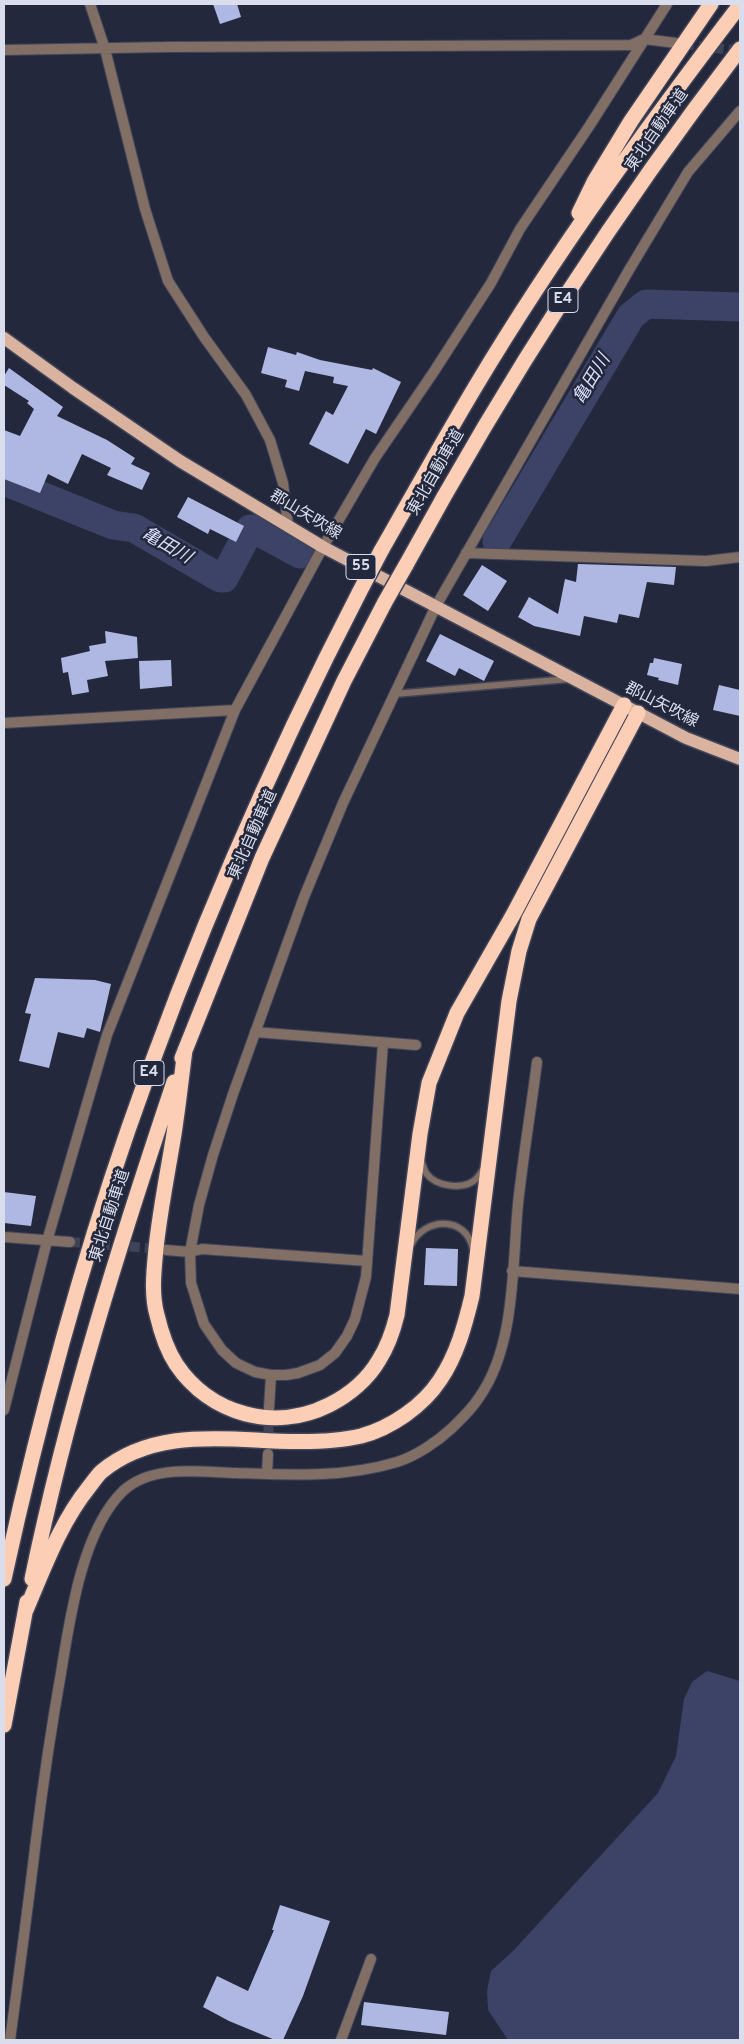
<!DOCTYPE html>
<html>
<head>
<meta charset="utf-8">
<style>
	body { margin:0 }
	#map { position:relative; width:744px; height:2044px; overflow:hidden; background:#24283d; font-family:Overpass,sans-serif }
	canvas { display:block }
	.frame { position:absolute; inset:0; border:5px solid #dadeec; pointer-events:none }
</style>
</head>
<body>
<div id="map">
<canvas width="744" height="2044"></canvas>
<div class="frame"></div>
</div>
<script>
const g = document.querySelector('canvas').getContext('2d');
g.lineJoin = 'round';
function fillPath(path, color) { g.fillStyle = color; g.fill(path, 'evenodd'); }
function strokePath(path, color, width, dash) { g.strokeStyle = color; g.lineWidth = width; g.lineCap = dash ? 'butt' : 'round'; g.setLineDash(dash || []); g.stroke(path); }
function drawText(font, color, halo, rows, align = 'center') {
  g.font = font + ' Overpass,"Noto Sans JP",sans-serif'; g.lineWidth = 5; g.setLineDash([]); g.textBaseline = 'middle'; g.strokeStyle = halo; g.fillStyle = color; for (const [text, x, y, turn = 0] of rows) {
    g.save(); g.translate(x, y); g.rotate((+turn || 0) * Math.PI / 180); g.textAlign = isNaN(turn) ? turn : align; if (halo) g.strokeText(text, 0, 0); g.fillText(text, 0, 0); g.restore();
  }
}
const water = new Path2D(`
	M707,1671L740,1681V2040H508L488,2010L487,1991L491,1971L514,1950L658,1793L676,1756L684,1699L692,1682Z`);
const river = new Path2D(`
	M4,481L113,525L134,528L220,578H224L250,529H254L300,554
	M497,541L631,316L646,304L740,307`);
const building = new Path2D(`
	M213,4H237L241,17L220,24Z
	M268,347L296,355L297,352L320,360L372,370L373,368L401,382L376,434L366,429L348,464L309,444L326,411L333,415L348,386L333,383L334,377L305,371L299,391L285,387L287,380L261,373Z
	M9,368L63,407L57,416L107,440L135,458L131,464L150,473L142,490L107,475L111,468L82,454L68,484L48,474L40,493L4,479V430L20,436L34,409L27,403L29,401L4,385V376Z
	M188,497L244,526L236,542L210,529L208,534L177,517Z
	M578,564L676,567L674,585L647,582L639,618L619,614L617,623L584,616L580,636L534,626L518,617L529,597L558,614L565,579L576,582Z
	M482,565L507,581L488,611L463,595Z
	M105,631L137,637L138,658L105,661L108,676L87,680L89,692L72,695L68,672L63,673L61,658L90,651L89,646L106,643Z
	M440,634L494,661L484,681L459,668L455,676L426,661Z
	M654,658L682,664L678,685L658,680L659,678L647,675L650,663H653Z
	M171,660L172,686L140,689L139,661Z
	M719,685L740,690V716L713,710Z
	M35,978L95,980L111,984L100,1032L87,1028L84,1038L58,1032L49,1068L19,1061L31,1014L25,1013Z
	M4,1192L36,1196L31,1226L4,1223Z
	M426,1248L458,1249L457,1286L424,1285Z
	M280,1905L330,1921L303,1996L283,2040H275L229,2021L203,2007L217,1976L248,1991L274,1930H272Z
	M364,2002L449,2012L446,2035L361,2025Z`);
const minorTunnel = new Path2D(`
	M684,44L740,51
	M70,1242L161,1249
	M268,1447L269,1411`);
const service = new Path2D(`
	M394,694L569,679
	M420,1158C422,1163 424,1169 426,1173C436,1187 465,1191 477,1178C480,1175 482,1171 484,1168
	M411,1245C424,1217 466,1215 473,1249`);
const minor = new Path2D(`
	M90,4L105,49L145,209L168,281L204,337L246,395L270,440L283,483L288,525
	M4,50L167,47L631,45L644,39L684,44
	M466,553L706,561L740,557
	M4,723L235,710
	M255,1032L416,1045
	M383,1043L366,1277L355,1319L347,1336L335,1353L320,1365L298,1373L286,1375H271L255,1372L236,1363L222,1350L204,1324L191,1283L190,1252L199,1205L213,1155L233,1094L304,897L343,803L436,606L629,270L688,172L740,111
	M4,1237L70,1242
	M166,1250L190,1252L202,1249L367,1261
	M512,1271L740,1289
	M269,1408L271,1375
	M4,1410L47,1241L107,1035L235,710L323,547L375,458L433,373L491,283L520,229L590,125L667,4
	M267,1474L268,1454
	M10,2040C19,1974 28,1907 36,1840C43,1784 51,1729 61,1673C70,1618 82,1531 123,1491C152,1464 200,1472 236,1473C291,1475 344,1478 397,1462C416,1456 437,1442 452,1428C461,1419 471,1410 478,1399C516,1347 512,1266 518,1204C523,1157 531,1110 537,1062
	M341,2040L371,1959`);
const primary = new Path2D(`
	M4,338L73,388L180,461L323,547L686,738L740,759`);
const motorway = new Path2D(`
	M579,213L594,182L631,121L711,4
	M381,551C413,495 444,439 477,384C556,252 647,127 740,5
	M406,565C504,385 615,211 740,49
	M185,1050C181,1080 178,1110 173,1140C167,1176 160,1211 156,1248C154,1270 151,1294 157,1315C161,1332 167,1350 176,1364C210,1415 275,1432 329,1405C349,1395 368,1379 379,1360C388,1346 393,1331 397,1315L420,1134L429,1083L457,1013L513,915L624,705
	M182,1058L262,858L344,681L385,602
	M4,1579C37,1428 77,1277 128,1130C192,945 270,765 360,591
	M32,1579C67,1410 119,1246 174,1082
	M26,1610C44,1568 60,1523 89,1487C93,1482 97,1476 101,1472C145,1435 202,1437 256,1440C286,1442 332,1443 361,1436C391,1428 423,1406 440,1380C457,1355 465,1325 472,1296L509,1001L519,951L529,919L638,713
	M4,1725L27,1602`);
const motorwayBridge = new Path2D(`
	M360,591L381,551
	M385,602L406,565`);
const shields = [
	[563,300,30],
	[361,567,30],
	[149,1073,30]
];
const shieldNames = [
	["E4",563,300],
	["55",361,567],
	["E4",149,1073]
];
const streetNames = [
	["東北自動車道",658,131,-55],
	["東北自動車道",437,473,-60],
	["郡山矢吹線",305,516,31],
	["郡山矢吹線",661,706,27],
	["東北自動車道",254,835,-66],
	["東北自動車道",111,1216,-72]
];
const waterNames = [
	["亀田川",593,380,-59],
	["亀田川",166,547,30]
];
fillPath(water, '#3c4367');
strokePath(river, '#3c4367', 29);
fillPath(building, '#afb8e3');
strokePath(minorTunnel, '#3f4357', 10, [10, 5]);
strokePath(service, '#414559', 9);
strokePath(minor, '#414559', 12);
strokePath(primary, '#414559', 15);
strokePath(motorway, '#414559', 18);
strokePath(service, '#816e65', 6);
strokePath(minor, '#816e65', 10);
strokePath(primary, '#d9b39f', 12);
strokePath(motorway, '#fcceb6', 15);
strokePath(motorwayBridge, '#414559', 18, []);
strokePath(motorwayBridge, '#fcceb6', 15);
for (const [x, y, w] of shields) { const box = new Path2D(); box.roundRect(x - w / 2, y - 12.5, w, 25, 4); g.fillStyle = '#24283d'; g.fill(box); strokePath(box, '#dadeec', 1); }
drawText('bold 15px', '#dadeec', null, shieldNames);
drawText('16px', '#dadeec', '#24283d', streetNames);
drawText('italic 18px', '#d8def8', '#24283d', waterNames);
</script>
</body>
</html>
